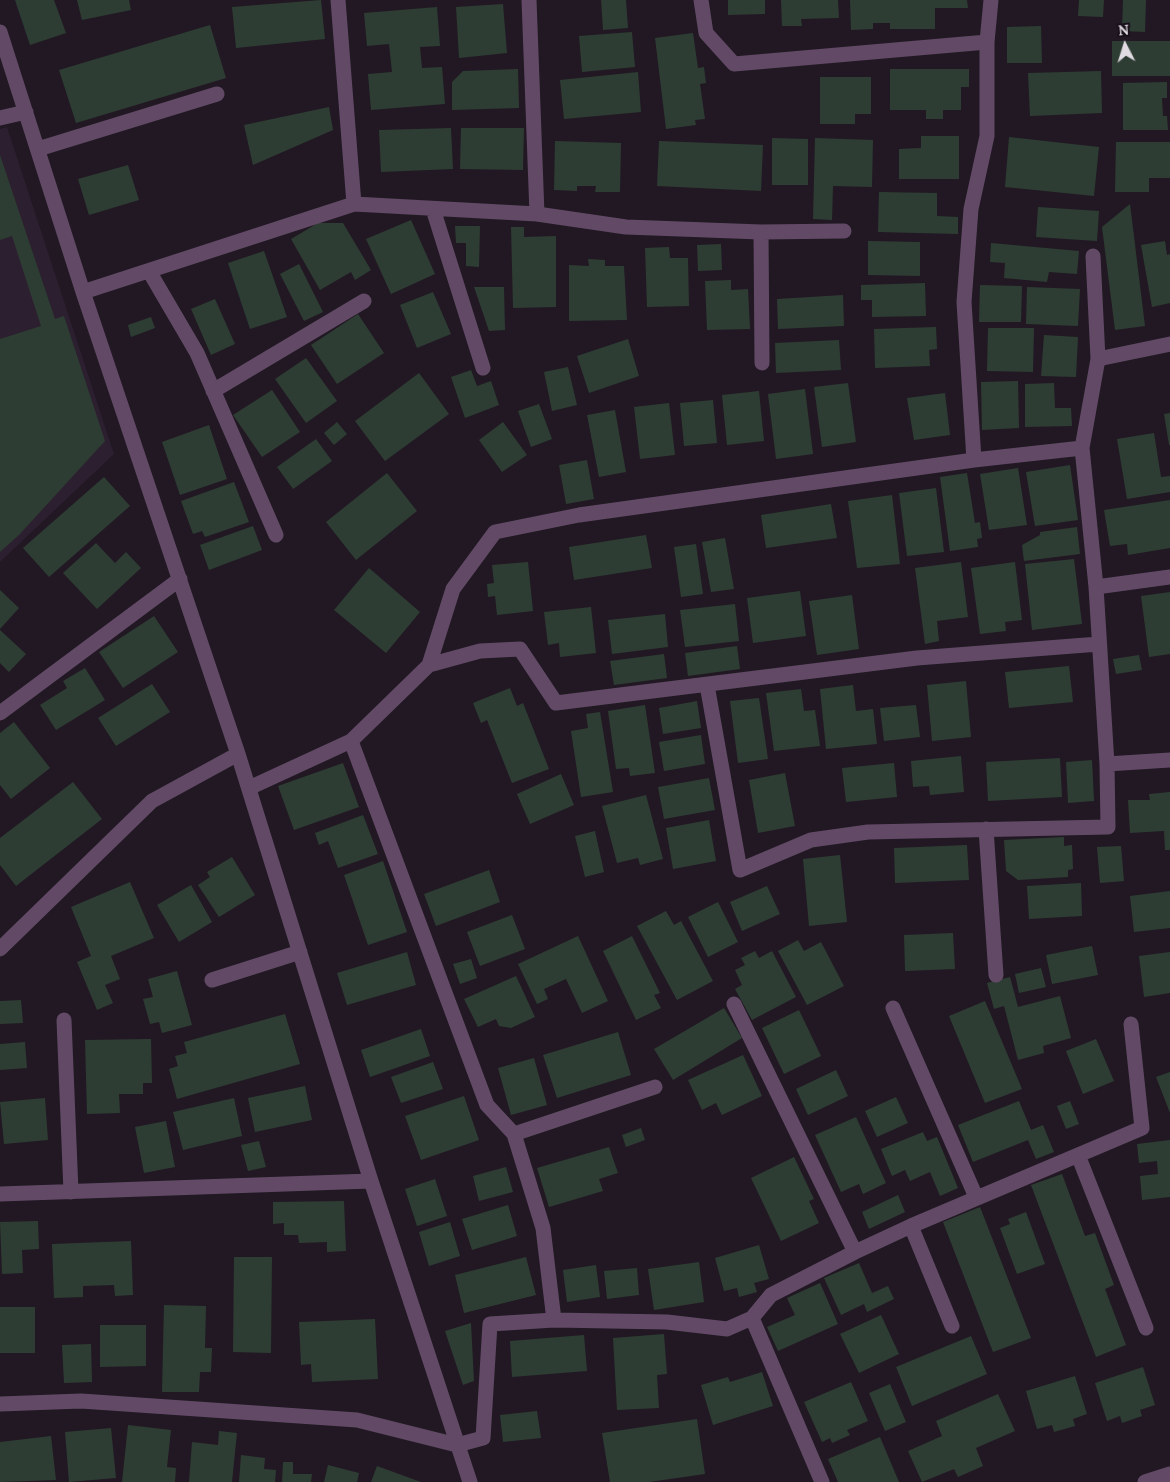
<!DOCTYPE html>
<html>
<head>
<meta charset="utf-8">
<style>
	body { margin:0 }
	#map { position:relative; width:1170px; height:1482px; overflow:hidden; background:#211823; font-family:Lora,serif }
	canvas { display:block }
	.north { position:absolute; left:1100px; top:20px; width:50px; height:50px; -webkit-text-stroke:4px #180f1a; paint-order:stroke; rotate:355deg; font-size:14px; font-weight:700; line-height:20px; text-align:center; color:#e1dbe2 }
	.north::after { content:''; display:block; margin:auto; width:18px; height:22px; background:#e1dbe2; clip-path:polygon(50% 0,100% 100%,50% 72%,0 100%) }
</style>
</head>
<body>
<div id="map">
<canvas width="1170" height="1482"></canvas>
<div class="north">N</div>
</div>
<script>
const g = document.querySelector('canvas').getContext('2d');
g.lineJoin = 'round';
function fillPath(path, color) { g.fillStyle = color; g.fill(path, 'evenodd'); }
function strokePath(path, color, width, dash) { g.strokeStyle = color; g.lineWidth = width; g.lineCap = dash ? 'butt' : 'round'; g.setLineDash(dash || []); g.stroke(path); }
const built = new Path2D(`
	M7,127L114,454L0,562V129Z`);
const building = new Path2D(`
	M15,0H54L66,33L30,45Z
	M77,0H129L131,10L82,20Z
	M321,0L325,39L236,48L232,7Z
	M601,0H626L628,28L603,30Z
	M728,0H765V14L728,15Z
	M781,0H838L839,18L801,19L802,26H782Z
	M850,0H967L968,8H935V29H890V23H873V29L851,30Z
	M1079,0H1104L1103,17L1078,16Z
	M1123,0H1146L1145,32L1122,31Z
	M503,4L507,53L459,58L456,7Z
	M437,7L440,46L420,47L422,68L442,67L445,104L371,110L368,74L392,72L389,44L367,46L364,13Z
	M210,25L226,78L76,123L59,70Z
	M1041,26L1042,63H1007V27Z
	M632,32L635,67L582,72L579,36Z
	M693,33L698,68L704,67L706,83L700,84L705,119L695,120L696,125L666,129L655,38Z
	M1112,41H1170V76H1112Z
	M518,69L519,108L452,110V82L463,71Z
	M890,69H969V87H961V110H943V119H926V110H890Z
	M1101,71L1102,113L1030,116L1028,73Z
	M638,72L641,112L564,119L560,80Z
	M820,77H871V114H855V124H820Z
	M1167,82V98H1162L1163,116H1167L1168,130H1123V83Z
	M329,107L333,130L253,165L244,125Z
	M451,128L453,169L381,172L379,130Z
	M461,128H524L523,170L460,169Z
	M921,136H959V179H899V149L921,148Z
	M1009,137L1099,147L1094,196L1005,187Z
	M772,138L808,139V185H772Z
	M815,138L873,140L872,187L833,186L832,220L813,219Z
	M555,141L621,143L620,192H595L596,186H577V191L554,190Z
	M659,141L763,145L761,191L657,186Z
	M1116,142H1170V178H1149V192H1115Z
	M0,155L55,319L64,316L105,441L19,535L0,552V339L41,326L12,236L0,240Z
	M128,165L139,200L89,215L78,179Z
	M879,192L937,193V216L958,217V234L878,232Z
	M1130,204L1145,326L1115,330L1102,227Z
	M1038,207L1099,211L1097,241L1036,237Z
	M411,220L435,274L391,294L366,239Z
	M318,223H343L371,270L355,280L351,272L320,290L291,239Z
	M455,226H480L479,267L466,266V243H456Z
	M511,227H524V237L556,236V307L513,308Z
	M868,241L920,242V276L868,275Z
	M1165,241L1167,255L1170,254V303L1152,307L1141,245Z
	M991,243L1079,251L1077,274L1049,272L1047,282L1004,278L1005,263L990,262Z
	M721,244L722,270L698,271L697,245Z
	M669,247L670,258H688L689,306L647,307L645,248Z
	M264,251L287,317L250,329L228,263Z
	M588,259L605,260V266H624L627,320L569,321V265L589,266Z
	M299,264L323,312L304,321L280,274Z
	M731,280V290L748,289L750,329L707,330L705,281Z
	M925,283L926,316L872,317V300H861V285Z
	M980,285L1022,286L1021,322H979Z
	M474,287H504L505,330L489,331Z
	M1027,287L1080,289L1078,326L1026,324Z
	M433,292L451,334L417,348L400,305Z
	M843,295L844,326L778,329L777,299Z
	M215,299L235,344L211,355L191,309Z
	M358,314L384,353L337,384L311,345Z
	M151,317L155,328L131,337L128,325Z
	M936,327L937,349L929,350L930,366L875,368L874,329Z
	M988,328H1034L1033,372L987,371Z
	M1044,335L1078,337L1076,377L1041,376Z
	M628,339L639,376L589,393L577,356Z
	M839,340L841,370L776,373L775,343Z
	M306,358L337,401L306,423L275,379Z
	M568,367L577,405L552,411L544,372Z
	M471,370L477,386L491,381L499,405L465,418L451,377Z
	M419,373L449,414L385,461L355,421Z
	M1018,381L1019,428L982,430L981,382Z
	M848,383L856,442L822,447L814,387Z
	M1054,383L1055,408H1071L1072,426L1025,427V384Z
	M805,389L813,454L776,459L768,394Z
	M272,390L300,432L262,457L233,415Z
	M759,391L764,441L727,445L722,395Z
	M945,393L950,435L914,440L907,398Z
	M713,400L717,443L684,446L680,403Z
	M669,403L675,455L640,459L634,407Z
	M539,404L552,439L531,447L518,411Z
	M615,410L626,472L599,477L587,415Z
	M1170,413V445H1169L1164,414Z
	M337,422L347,434L334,445L324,433Z
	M503,422L527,455L502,472L479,440Z
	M209,425L227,479L180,495L162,442Z
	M1154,433L1161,477L1170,476V492L1127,499L1117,439Z
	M316,439L332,461L293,489L277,467Z
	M587,460L594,499L566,504L559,465Z
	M1070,465L1078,520L1035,526L1026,472Z
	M1018,468L1027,525L989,530L980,474Z
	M387,473L417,511L356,560L326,522Z
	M967,473L975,523L980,522L982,538L977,539L978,547L950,551L940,477Z
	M104,477L130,506L49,577L23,548Z
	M234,482L249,522L205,537L202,531L193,534L181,501Z
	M936,488L944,552L907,556L899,493Z
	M892,495L900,564L857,568L848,501Z
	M1170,500V548L1128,555L1127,544L1110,546L1104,510Z
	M831,504L837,538L766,548L761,515Z
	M253,526L262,550L209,570L200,545Z
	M1077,527L1080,554L1024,561L1022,545L1040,535V532Z
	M646,535L652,568L574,580L569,547Z
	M725,538L734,589L711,592L702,542Z
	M96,543L115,563L126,552L141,568L97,609L63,573Z
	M696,544L703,594L681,597L674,547Z
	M1074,559L1082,624L1032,630L1025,564Z
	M528,562L533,611L497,615L495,596L488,597L487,584L494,583L492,565Z
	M961,562L968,617L937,621L939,641L925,644L915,568Z
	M1015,562L1022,620L1005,622L1006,631L980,634L971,568Z
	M369,568L420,612L386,653L334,610Z
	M0,590L19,608L0,629Z
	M800,591L806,636L753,643L747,598Z
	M1170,592V654L1149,657L1141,596Z
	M852,595L859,649L817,655L809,601Z
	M735,604L739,641L685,647L680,610Z
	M591,607L596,653L560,657L559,643L548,645L544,612Z
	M665,614L668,647L612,654L608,620Z
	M154,616L178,652L123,688L99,652Z
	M0,630L26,654L9,672L0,663Z
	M737,646L740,669L688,676L685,653Z
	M664,654L667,678L614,685L610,661Z
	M1139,655L1142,670L1116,674L1113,659Z
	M1069,666L1073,702L1009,708L1005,672Z
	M85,668L105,700L56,730L40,705L67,688L63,681Z
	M966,681L971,737L932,741L927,685Z
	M152,684L170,712L116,746L98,718Z
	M853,685L856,711L873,709L877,744L826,749L820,689Z
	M510,688L517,706L523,703L549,769L512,783L487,720L481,723L473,703Z
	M801,689L804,711L815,710L820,746L774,751L766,693Z
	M759,698L768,759L738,763L730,701Z
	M697,701L701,728L663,734L659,708Z
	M645,705L655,773L630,776L629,768L616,769L608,711Z
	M916,705L920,737L884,741L880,708Z
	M600,712L613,792L581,797L571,731L588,728L586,714Z
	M14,722L50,768L11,799L0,785V733Z
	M701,735L705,764L664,771L659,742Z
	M961,756L964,792L930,795L929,786L913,787L911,761Z
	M1060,758L1062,797L988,801L986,762Z
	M1092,760L1094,801L1068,803L1066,762Z
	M343,763L359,807L294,830L278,786Z
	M894,763L897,797L846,802L842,768Z
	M785,773L795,826L758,833L749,780Z
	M561,774L574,805L530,824L517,794Z
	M709,778L715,810L664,819L658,787Z
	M73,782L102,819L16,886L0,865V838Z
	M1170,792V850H1165L1164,831L1130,833L1128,800H1150L1149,794Z
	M646,795L663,859L640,865L638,858L617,863L602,806Z
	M363,815L378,854L338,868L328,841L319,845L315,833Z
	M709,820L716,861L673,869L666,828Z
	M595,831L604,872L585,877L575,836Z
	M1064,837V846L1072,845L1073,869L1068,870V877L1018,880L1006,871L1004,840Z
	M967,845L969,880L895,883L894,848Z
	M1121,846L1124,881L1100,883L1097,847Z
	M840,855L847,922L809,926L803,859Z
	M232,857L255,895L219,917L198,885L210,877L207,872Z
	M383,861L407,932L368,945L344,875Z
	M489,870L500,902L436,926L424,894Z
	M130,882L154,938L111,956L120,979L105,985L113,1003L97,1010L77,962L91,956L71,907Z
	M1081,883L1082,916L1029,919L1027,886Z
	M191,885L212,922L179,942L157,905Z
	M767,886L780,914L742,931L730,902Z
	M1170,891V928L1134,932L1130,896Z
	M718,902L738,942L708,957L688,917Z
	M666,911L674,925L681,921L713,981L677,1000L637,926Z
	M512,915L525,949L480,966L467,932Z
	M953,933L955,969L905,971L904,935Z
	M578,936L608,1001L582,1013L566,979L544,989L548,999L537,1004L518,964Z
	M632,936L660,993L654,995L661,1008L636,1020L603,951Z
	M798,940L804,951L821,942L844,986L807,1005L778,951Z
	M1092,946L1098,975L1052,984L1046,955Z
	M755,951L759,958L772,951L796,997L752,1020L735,989L742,985L735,970L745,965L741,958Z
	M407,952L416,985L347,1005L337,973Z
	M1170,952V993L1144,997L1139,956Z
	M471,959L477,978L460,984L453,964Z
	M1041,968L1046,987L1019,993L1015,974Z
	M177,971L192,1025L162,1033L159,1022L150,1024L143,999L153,997L148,979Z
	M516,976L535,1017L511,1028L499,1026L496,1019L478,1027L464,999Z
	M1010,977L1018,1007L1060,996L1071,1038L1043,1046L1044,1053L1018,1060L1004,1006L994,1009L987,983Z
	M21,1000L23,1023L0,1024V1001Z
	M985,1001L1022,1089L985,1103L949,1016Z
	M724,1008L742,1038L673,1080L654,1049Z
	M799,1010L821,1056L784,1074L762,1028Z
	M285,1014L300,1064L177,1099L169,1069L178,1066L175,1056L187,1053L184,1042Z
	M421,1029L430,1056L370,1077L361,1050Z
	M618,1032L631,1075L557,1098L543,1055Z
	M151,1039L152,1083H143V1094H119L120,1113L87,1114L85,1040Z
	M1096,1039L1114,1081L1083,1094L1066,1051Z
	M25,1042L27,1068L0,1070V1044Z
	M743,1055L762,1096L722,1115L716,1103L702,1110L688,1080Z
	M534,1058L547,1105L511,1115L498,1068Z
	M433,1062L443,1089L401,1103L391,1077Z
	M836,1070L848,1096L808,1115L796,1089Z
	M1170,1072V1113L1156,1077Z
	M305,1086L312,1120L255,1132L248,1098Z
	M464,1096L479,1140L421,1160L405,1116Z
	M896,1097L908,1123L877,1137L865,1111Z
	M45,1098L48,1140L4,1144L0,1102Z
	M234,1098L242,1136L183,1150L173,1112Z
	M1019,1101L1031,1130L1043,1125L1054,1152L1036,1159L1028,1140L973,1162L958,1125Z
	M1070,1101L1079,1124L1066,1129L1057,1106Z
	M856,1117L886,1183L863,1194L859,1184L841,1192L815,1135Z
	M166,1121L175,1167L144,1173L135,1127Z
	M641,1128L645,1140L626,1147L622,1135Z
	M923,1132L927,1141L937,1137L958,1188L940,1196L930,1172L910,1181L905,1170L892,1176L881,1149Z
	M1170,1140V1197L1142,1200L1140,1176L1158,1174L1157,1161L1139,1163L1137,1144Z
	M259,1141L266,1167L248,1171L241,1145Z
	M609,1147L618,1173L599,1179L603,1191L549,1207L537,1168Z
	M794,1157L814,1199L809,1201L819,1223L781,1241L751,1178Z
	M506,1167L513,1192L479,1201L473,1176Z
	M1062,1174L1085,1236L1095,1233L1114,1285L1105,1289L1126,1345L1096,1357L1031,1185Z
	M435,1179L447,1216L417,1226L405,1189Z
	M898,1195L905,1212L869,1229L862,1212Z
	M344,1201L346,1251L327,1252V1242L299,1243L298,1235H284V1223L273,1224V1202Z
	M508,1205L517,1236L472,1250L462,1219Z
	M980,1207L1031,1338L993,1352L943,1222Z
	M1026,1212L1045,1264L1017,1274L1000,1228L1010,1224L1008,1219Z
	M38,1221L39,1249L22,1250L23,1273L2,1274L0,1222Z
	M450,1222L460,1256L429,1266L419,1232Z
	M131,1241L133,1295L115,1296L114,1285L83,1286V1297L54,1298L52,1244Z
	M759,1245L769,1279L754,1283L757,1292L739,1297L737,1288L724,1291L715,1258Z
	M234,1257H272L271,1353L233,1352Z
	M526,1257L536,1295L464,1313L455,1275Z
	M699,1262L704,1302L654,1310L648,1269Z
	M859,1263L872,1293L888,1286L894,1299L867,1312L864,1304L841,1315L824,1278Z
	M596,1265L600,1297L567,1302L563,1270Z
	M637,1268L639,1295L607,1299L604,1271Z
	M820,1283L838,1324L778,1351L767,1327L795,1315L787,1298Z
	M164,1305L206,1306L205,1348H212L211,1372H200L199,1392H162Z
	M0,1307H35V1353H0Z
	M881,1315L899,1354L859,1373L840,1334Z
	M375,1319L378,1379L312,1382L311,1364L301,1365L299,1322Z
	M471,1323L474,1381L463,1385L445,1331Z
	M100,1325H146V1366L100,1367Z
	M664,1334L667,1374L657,1375L659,1408L617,1410L613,1338Z
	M584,1335L587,1371L512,1377L510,1341Z
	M971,1336L987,1374L912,1406L896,1367Z
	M91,1344L92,1382L64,1383L62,1345Z
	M1143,1367L1155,1405L1140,1410L1142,1416L1122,1423L1120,1416L1107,1421L1095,1383Z
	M762,1372L773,1406L713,1425L701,1385L728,1377L730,1382Z
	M1075,1376L1087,1414L1073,1419L1075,1426L1054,1432L1052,1425L1037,1429L1026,1391Z
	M851,1382L868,1421L847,1430L850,1435L832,1443L830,1438L822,1442L804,1402Z
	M890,1384L906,1422L885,1431L869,1393Z
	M998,1394L1015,1431L976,1448L983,1466L958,1477L954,1469L922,1482L908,1451L942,1436L936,1421Z
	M537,1411L541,1438L503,1442L500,1415Z
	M697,1419L705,1474L649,1482H610L602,1433Z
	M128,1425L171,1430L167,1467L176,1468L175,1482H122Z
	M111,1428L116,1478L69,1482L65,1432Z
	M219,1431L237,1433L232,1482H189L192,1442L218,1445Z
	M51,1436L56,1480L0,1482V1442Z
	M880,1437L899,1482H838L828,1459Z
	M241,1455L265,1458L264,1469L276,1470L275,1482H239Z
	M283,1462H293V1474H312L311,1482H282Z
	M328,1465L359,1473L357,1482H324Z
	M377,1466L421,1482H371Z`);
const minor = new Path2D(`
	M338,0L354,204
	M701,0L706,33L734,64L987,42V136L971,209L964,302L974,460
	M0,32L83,292L238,754L371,1181L470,1482
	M987,42L991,0
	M0,118L26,112
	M38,149L217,94
	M433,209L483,368
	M537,214L626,227L761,232L762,363
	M761,232L844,231
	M1093,256L1098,359
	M149,271L197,353L276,535
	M83,292L354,204L537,214L529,0
	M213,391L364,301
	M1082,448L1098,359L1170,344
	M1096,587L1170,577
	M429,665L480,651L520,649L556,703L917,658L1099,644
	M707,685L740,870L811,840L868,832L1108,827L1107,764
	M0,713L180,579
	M351,741L487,1105L514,1134L655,1087
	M249,788L351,741L429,665L453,589L495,532L579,515L974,460L1082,448L1096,587L1107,764L1170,760
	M986,829L996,975
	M0,949L152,801L238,754
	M212,980L300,952
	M734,1004L855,1252
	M893,1008L976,1197
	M64,1020L71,1192
	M514,1134L543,1228L554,1320
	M1078,1155L1146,1328
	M0,1194L371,1181
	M911,1226L952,1326
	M0,1404L81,1401L357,1420L457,1445L483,1438L490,1324L554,1320L667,1322L727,1329L752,1318
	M822,1482L752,1318L771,1295L855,1252L911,1226L1142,1128L1131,1024
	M1145,1482L1170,1474`);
fillPath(built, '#2c1f2f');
fillPath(building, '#2e3d33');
strokePath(minor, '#624a66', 15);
</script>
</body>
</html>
